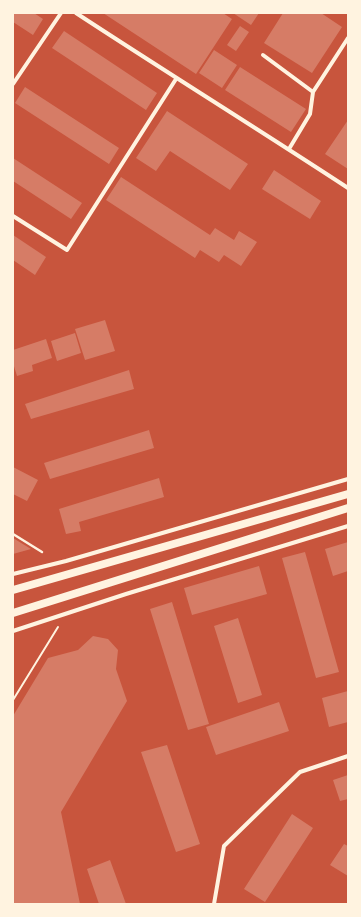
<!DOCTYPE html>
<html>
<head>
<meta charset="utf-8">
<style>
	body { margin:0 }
	#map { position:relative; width:361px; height:917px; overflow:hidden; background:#c8553d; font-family:Jost,sans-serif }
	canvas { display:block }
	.frame { position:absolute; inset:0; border:14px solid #fff3e0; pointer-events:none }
</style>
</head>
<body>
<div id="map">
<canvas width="361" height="917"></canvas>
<div class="frame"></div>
</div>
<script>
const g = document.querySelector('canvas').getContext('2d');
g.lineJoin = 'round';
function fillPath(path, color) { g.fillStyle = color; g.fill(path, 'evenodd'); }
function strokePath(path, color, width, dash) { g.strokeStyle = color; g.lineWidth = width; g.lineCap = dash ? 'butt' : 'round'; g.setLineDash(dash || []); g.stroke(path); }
const building = new Path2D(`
	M13,13H34L43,19L33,35L13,22Z
	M103,13H223L232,19L196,74Z
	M233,13H259L251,25Z
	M283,13H321L342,27L312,73L264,43Z
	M240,26L249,32L236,51L227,45Z
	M64,31L157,93L146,110L52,48Z
	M214,50L237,65L222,88L199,73Z
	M240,67L306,109L291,132L225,90Z
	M25,87L119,148L109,164L15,103Z
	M167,111L248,164L230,190L170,151L156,171L136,158Z
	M348,120V169L325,154Z
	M13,158L82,203L71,219L13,181Z
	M274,170L321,201L310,219L262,189Z
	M121,177L210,235L215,228L234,240L239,231L257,242L241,266L224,255L219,262L200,250L195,258L106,200Z
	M13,235L46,257L35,275L13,260Z
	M105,320L115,351L85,360L75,329Z
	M75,333L81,353L57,361L51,341Z
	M46,339L52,358L32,365L33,371L17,376L13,363V350Z
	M129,370L134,389L31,419L25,404Z
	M149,430L154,448L50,479L44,463Z
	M13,467L38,480L27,501L13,494Z
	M159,478L164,497L79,522L81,531L66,534L59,509Z
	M13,538L31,549L13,554Z
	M348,542V571L333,576L325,549Z
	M305,552L339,672L316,678L282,558Z
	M259,566L267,594L192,615L184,588Z
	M172,602L209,724L188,730L150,609Z
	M238,618L262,695L238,703L214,626Z
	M93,636L108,639L118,650L116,669L127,701L61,812L80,904H13V716L48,658L78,650Z
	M348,691V722L329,727L322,698Z
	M279,702L289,731L216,755L206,727Z
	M167,745L200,844L176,852L141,752Z
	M348,775V799L340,801L333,780Z
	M292,814L313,828L265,902L244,889Z
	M344,844L348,846V876L330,865Z
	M110,860L126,904H99L87,869Z`);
const path = new Path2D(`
	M13,700L58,627`);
const service = new Path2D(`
	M13,534L42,552`);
const minor = new Path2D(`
	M76,13C166,72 258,129 348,188
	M263,55L313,92
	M13,84L61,13
	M289,149L310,114L313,92L348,38
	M13,216L67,250L176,79
	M13,574L66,561L348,479
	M13,631L126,594L348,526
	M214,904L224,846L300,772L348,756`);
const primary = new Path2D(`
	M13,590L348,494
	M13,613L348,508`);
fillPath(building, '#d67c66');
strokePath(path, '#fff3e0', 2);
strokePath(service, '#fff3e0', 2.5);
strokePath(minor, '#fff3e0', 4);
strokePath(primary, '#fff3e0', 8);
</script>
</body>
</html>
